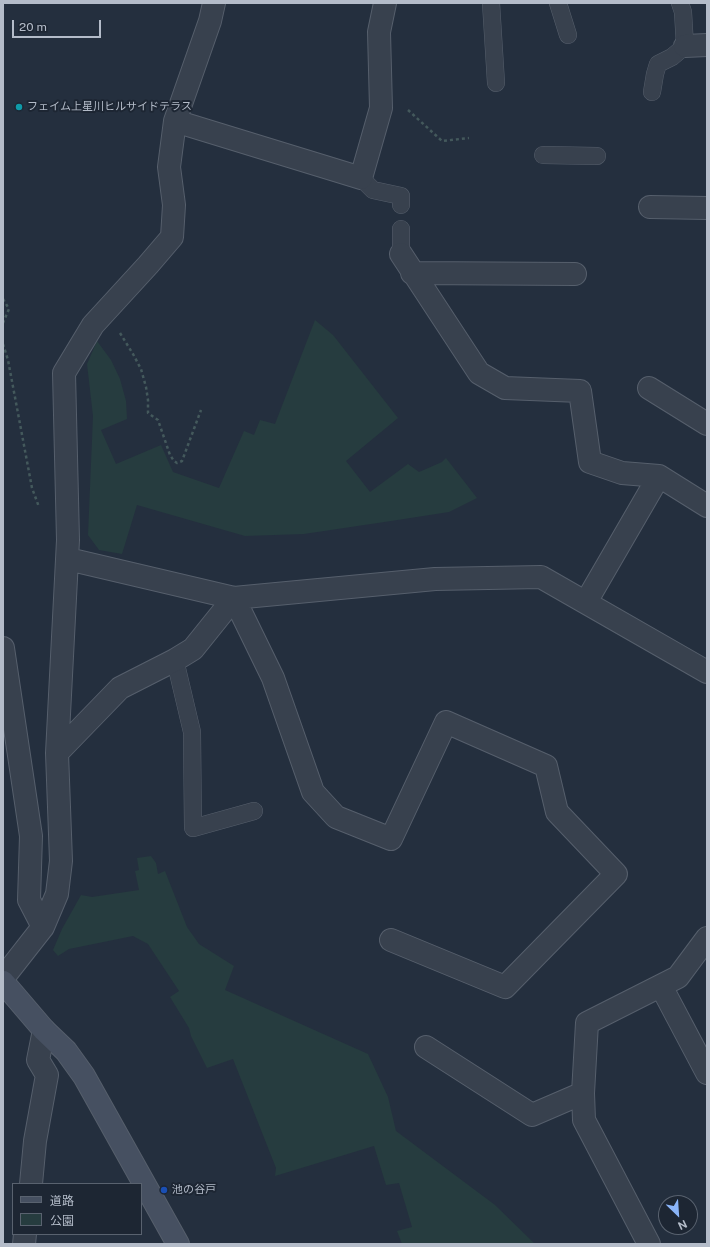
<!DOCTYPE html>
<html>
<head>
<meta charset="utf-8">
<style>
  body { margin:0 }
  #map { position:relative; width:710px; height:1247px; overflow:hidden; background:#242f3e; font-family:"Public Sans","Noto Sans JP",sans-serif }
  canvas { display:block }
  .frame { position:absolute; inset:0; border:4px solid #b4bcc9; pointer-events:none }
  .legend { position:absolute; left:12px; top:1183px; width:130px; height:52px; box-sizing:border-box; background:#1d2633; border:1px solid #59626f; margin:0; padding:5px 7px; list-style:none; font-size:12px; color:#b4bcc9 }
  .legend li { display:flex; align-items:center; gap:8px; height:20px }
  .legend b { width:20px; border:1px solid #59626f }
  .north { position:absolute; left:658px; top:1195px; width:40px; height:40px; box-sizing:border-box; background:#1d2633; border:1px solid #59626f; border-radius:50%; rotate:155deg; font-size:11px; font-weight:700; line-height:16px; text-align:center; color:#b4bcc9 }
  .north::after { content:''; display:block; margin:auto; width:14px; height:18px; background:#8ab4f8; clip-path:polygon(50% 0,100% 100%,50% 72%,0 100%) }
  .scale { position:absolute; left:12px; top:20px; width:89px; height:18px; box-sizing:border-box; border:2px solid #b4bcc9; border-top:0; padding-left:5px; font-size:12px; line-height:14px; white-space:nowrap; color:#b4bcc9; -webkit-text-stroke:3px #1d2633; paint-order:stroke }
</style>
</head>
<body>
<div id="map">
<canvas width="710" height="1247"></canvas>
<div class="frame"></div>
<ul class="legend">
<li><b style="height:5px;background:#465061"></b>道路</li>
<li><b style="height:11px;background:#263c3f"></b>公園</li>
</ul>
<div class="north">N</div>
<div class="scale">20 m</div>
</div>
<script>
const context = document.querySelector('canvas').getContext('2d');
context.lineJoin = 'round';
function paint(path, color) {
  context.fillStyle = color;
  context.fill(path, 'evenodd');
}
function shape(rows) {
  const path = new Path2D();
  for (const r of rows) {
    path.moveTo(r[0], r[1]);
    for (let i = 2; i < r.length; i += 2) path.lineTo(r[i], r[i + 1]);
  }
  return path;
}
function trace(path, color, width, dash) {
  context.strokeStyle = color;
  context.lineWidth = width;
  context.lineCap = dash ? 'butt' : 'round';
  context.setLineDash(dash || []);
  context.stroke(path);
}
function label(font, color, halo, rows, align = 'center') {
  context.font = font + ' "Public Sans","Noto Sans JP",sans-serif';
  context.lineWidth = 4;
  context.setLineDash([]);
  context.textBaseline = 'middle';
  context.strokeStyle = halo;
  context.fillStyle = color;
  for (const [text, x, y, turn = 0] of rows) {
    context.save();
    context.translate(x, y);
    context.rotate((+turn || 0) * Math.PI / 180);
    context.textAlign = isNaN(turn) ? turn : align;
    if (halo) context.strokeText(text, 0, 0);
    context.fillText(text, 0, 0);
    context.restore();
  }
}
const green = shape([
  [315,320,333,335,398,418,346,461,370,492,408,464,419,472,442,462,446,458,477,498,449,512,391,521,304,534,245,536,137,505,122,554,99,550,88,535,93,416,87,364,97,341,111,360,120,379,126,401,127,419,101,430,116,464,161,445,173,472,219,488,244,431,254,435,260,420,275,424],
  [151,856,156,863,158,874,165,871,187,927,199,944,234,966,225,990,368,1054,388,1097,396,1131,495,1205,535,1244,402,1244,397,1231,412,1227,399,1183,386,1185,374,1146,275,1176,276,1168,233,1059,207,1068,191,1036,189,1028,170,997,179,991,148,944,133,936,69,949,58,956,53,950,62,929,81,895,92,897,139,890,135,871,139,870,137,858]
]);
const path = shape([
  [408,110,442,141,469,138],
  [3,299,9,309,3,323],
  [120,333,133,354,141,369,146,387,148,400,148,413,158,420,170,455,174,461,177,463,182,461,201,410],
  [3,344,8,360,32,488,39,507]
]);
const lane = shape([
  [491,3,496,83],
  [558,3,568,35],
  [652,92,655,74,658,64,672,57,685,46,683,12,680,3],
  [543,155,597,156],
  [361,178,373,190,401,196,401,205],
  [401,254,401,229],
  [175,660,192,732,193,828,254,811]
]);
const street = shape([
  [685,46,707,45],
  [175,121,361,178,381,108,379,32,385,3],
  [650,207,707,208],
  [401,254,479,373,505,388,580,391,590,462,622,473,659,476,707,506],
  [412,273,575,274],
  [649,388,707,424],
  [68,559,234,598,273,678,313,792,336,817,391,839,446,722,546,766,557,812,616,874,505,987,391,940],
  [586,602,659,476],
  [3,648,31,836,29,900,43,927],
  [57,753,120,688,175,660,193,649,234,598,435,579,541,577,707,672],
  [3,978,43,927,57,894,61,861,57,753,68,540,64,373,93,325,148,265,172,237,174,205,169,167,175,121,210,21,214,3],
  [661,986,707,1073],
  [426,1047,532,1115,583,1093],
  [31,1184,35,1141,47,1075,38,1060,44,1030],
  [24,1244,25,1234],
  [649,1244,584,1120,583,1093,587,1023,678,977,707,938]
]);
const secondary = shape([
  [3,982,44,1030,66,1051,84,1076,178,1244]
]);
const markers = [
  [19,107,4,"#0f9aa8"],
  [164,1190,4,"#1a4fb4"]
];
const poiNames = [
  ["フェイム上星川ヒルサイドテラス",27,107],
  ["池の谷戸",172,1190]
];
paint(green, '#263c3f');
trace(lane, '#565f6c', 18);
trace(street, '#565f6c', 24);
trace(secondary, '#565f6c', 24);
trace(path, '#44595c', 2.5, [3, 3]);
trace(lane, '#38414e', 17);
trace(street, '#38414e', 22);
trace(secondary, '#465061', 22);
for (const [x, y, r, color] of markers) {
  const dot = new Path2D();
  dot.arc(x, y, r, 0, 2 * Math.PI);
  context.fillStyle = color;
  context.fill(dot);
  trace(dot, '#1d2633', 1.5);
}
label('11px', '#b4bcc9', '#1d2633', poiNames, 'left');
</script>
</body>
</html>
